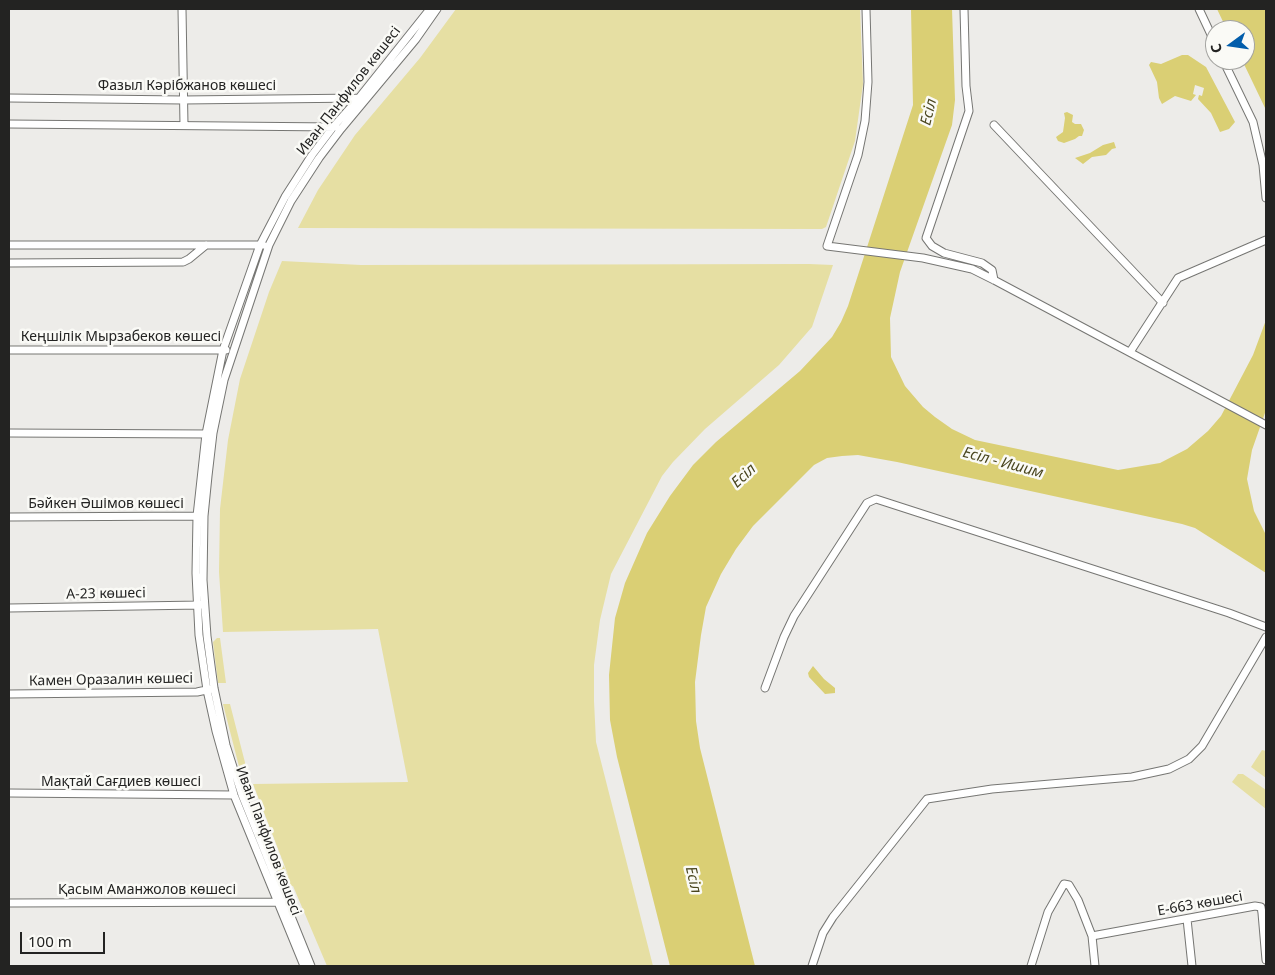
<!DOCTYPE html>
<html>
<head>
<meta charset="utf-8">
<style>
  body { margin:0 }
  #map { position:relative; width:1275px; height:975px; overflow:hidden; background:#edece9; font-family:"Noto Sans",sans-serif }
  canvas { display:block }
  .frame { position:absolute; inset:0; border:10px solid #232322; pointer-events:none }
  .north { position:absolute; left:1205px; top:20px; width:50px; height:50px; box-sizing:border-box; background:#fafaf6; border:1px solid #a4a4a1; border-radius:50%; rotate:256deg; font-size:14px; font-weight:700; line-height:20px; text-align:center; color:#232322 }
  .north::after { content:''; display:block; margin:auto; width:18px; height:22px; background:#025dab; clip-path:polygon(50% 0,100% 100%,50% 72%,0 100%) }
  .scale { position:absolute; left:20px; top:932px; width:85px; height:22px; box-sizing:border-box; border:2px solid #232322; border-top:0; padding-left:6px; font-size:15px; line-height:18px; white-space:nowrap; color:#232322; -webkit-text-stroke:4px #fafaf6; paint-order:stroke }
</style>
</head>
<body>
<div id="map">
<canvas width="1275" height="975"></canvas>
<div class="frame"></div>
<div class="north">С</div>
<div class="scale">100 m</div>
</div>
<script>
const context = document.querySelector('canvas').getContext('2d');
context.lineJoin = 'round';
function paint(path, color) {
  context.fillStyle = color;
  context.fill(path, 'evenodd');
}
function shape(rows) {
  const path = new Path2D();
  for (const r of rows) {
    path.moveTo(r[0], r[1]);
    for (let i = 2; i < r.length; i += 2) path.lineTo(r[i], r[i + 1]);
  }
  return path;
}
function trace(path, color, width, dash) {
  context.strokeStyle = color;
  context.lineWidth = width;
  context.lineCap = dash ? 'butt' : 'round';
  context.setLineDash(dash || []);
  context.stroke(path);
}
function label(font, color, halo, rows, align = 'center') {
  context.font = font + ' "Noto Sans",sans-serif';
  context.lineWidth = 5;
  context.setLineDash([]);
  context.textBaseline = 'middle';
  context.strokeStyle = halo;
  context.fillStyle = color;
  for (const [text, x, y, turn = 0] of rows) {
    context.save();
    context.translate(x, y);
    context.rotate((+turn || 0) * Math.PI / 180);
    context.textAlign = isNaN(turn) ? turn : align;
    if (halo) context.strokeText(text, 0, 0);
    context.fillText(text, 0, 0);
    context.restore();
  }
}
const green = shape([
  [456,9,860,9,863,84,855,141,826,227,822,229,298,228,318,190,355,135,420,58],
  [282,261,361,265,809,264,833,265,812,327,779,365,705,429,673,462,662,476,611,574,600,620,594,665,594,701,596,742,653,966,327,966,293,886,285,887,277,868,280,867,280,864,267,836,260,829,251,807,250,804,258,803,271,838,290,880,253,784,408,782,378,629,223,632,219,572,220,509,228,440,240,379,269,292],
  [217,638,220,638,226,683,218,683,213,642],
  [223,704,230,704,250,782,243,782],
  [1262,750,1266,751,1266,778,1251,767],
  [1238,774,1243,774,1266,790,1266,809,1232,782]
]);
const water = shape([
  [911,9,952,9,955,100,952,125,900,272,890,318,891,357,905,386,923,407,935,417,952,429,975,440,1118,470,1160,463,1187,449,1208,431,1221,416,1253,355,1266,320,1266,410,1252,450,1247,479,1254,511,1266,535,1266,573,1195,528,1182,524,897,462,858,455,842,456,827,458,814,465,753,526,736,549,721,574,706,607,701,635,695,682,696,721,700,748,755,966,670,966,617,757,610,720,609,675,615,618,625,583,647,533,670,496,693,465,716,442,800,371,832,337,841,322,848,306,913,105],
  [1217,9,1266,9,1266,110,1242,60,1245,60,1245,30,1227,30],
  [1182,55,1188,55,1206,67,1235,122,1229,129,1220,132,1211,113,1198,99,1199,95,1202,96,1204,88,1195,85,1193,94,1196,95,1191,101,1175,96,1162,104,1159,98,1157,82,1149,65,1151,62,1161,64],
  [1067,112,1073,115,1072,122,1075,124,1081,124,1084,130,1082,136,1079,136,1075,139,1064,143,1058,141,1056,137,1063,132,1065,118,1064,113],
  [1114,142,1116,148,1112,149,1106,155,1092,157,1083,164,1075,158,1090,153,1103,145],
  [813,666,824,679,835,688,835,693,825,694,809,677,808,673]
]);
const minor = shape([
  [182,9,184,125],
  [866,9,868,82,865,121,858,155,827,246,923,258,972,269,994,280,1266,425],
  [964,9,966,86,969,111,926,238,932,246,944,253,982,263,992,270,994,280],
  [1199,9,1215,43],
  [1223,60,1253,122,1263,165,1266,198],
  [9,98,183,100,361,98],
  [9,124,336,127],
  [994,125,1163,303],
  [9,245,263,245],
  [9,263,183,262,189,259,206,245],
  [9,350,226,350],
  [1130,352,1178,278,1266,240],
  [9,433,210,434],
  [9,517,201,516],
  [9,608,201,605],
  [765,688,784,637,794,616,867,503,876,499,1229,613,1266,627],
  [9,694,197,692,211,689],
  [9,793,234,795],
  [9,903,281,902],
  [1187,919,1192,966],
  [1092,936,1255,906,1261,907,1262,913,1266,960],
  [304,966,234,795,216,731,207,690,199,635,196,573,197,516,206,434,223,350,260,245,285,197,312,155,334,126,359,98,430,9],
  [311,966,242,795,226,745,214,688,207,636,203,580,204,516,208,476,213,433,224,380,269,245,291,201,319,158,341,129,416,39,437,9],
  [812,966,823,933,833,917,927,799,992,789,1132,777,1169,769,1189,759,1202,746,1266,637],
  [1031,966,1048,912,1064,884,1069,885,1078,900,1092,936,1095,966]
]);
const streetNames = [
  ["Фазыл Кәрібжанов көшесі",187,86],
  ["Иван Панфилов көшесі",349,91,-52],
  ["Кеңшілік Мырзабеков көшесі",121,337],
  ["Бәйкен Әшімов көшесі",106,504],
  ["А-23 көшесі",106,594,-1],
  ["Камен Оразалин көшесі",111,680,-1],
  ["Мақтай Сағдиев көшесі",121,782],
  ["Иван Панфилов көшесі",268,841,69],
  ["Қасым Аманжолов көшесі",147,890],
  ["Е-663 көшесі",1200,904,-10]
];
const waterNames = [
  ["Есіл",929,112,-76],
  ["Есіл - Ишим",1003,463,15],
  ["Есіл",744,476,-43],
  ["Есіл",693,880,77]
];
paint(green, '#e6dfa3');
paint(water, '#dacf74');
trace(minor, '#767673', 9);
trace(minor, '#fff', 7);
label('14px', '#232322', '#fafaf6', streetNames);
label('italic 15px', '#4a461f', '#fafaf6', waterNames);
</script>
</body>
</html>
